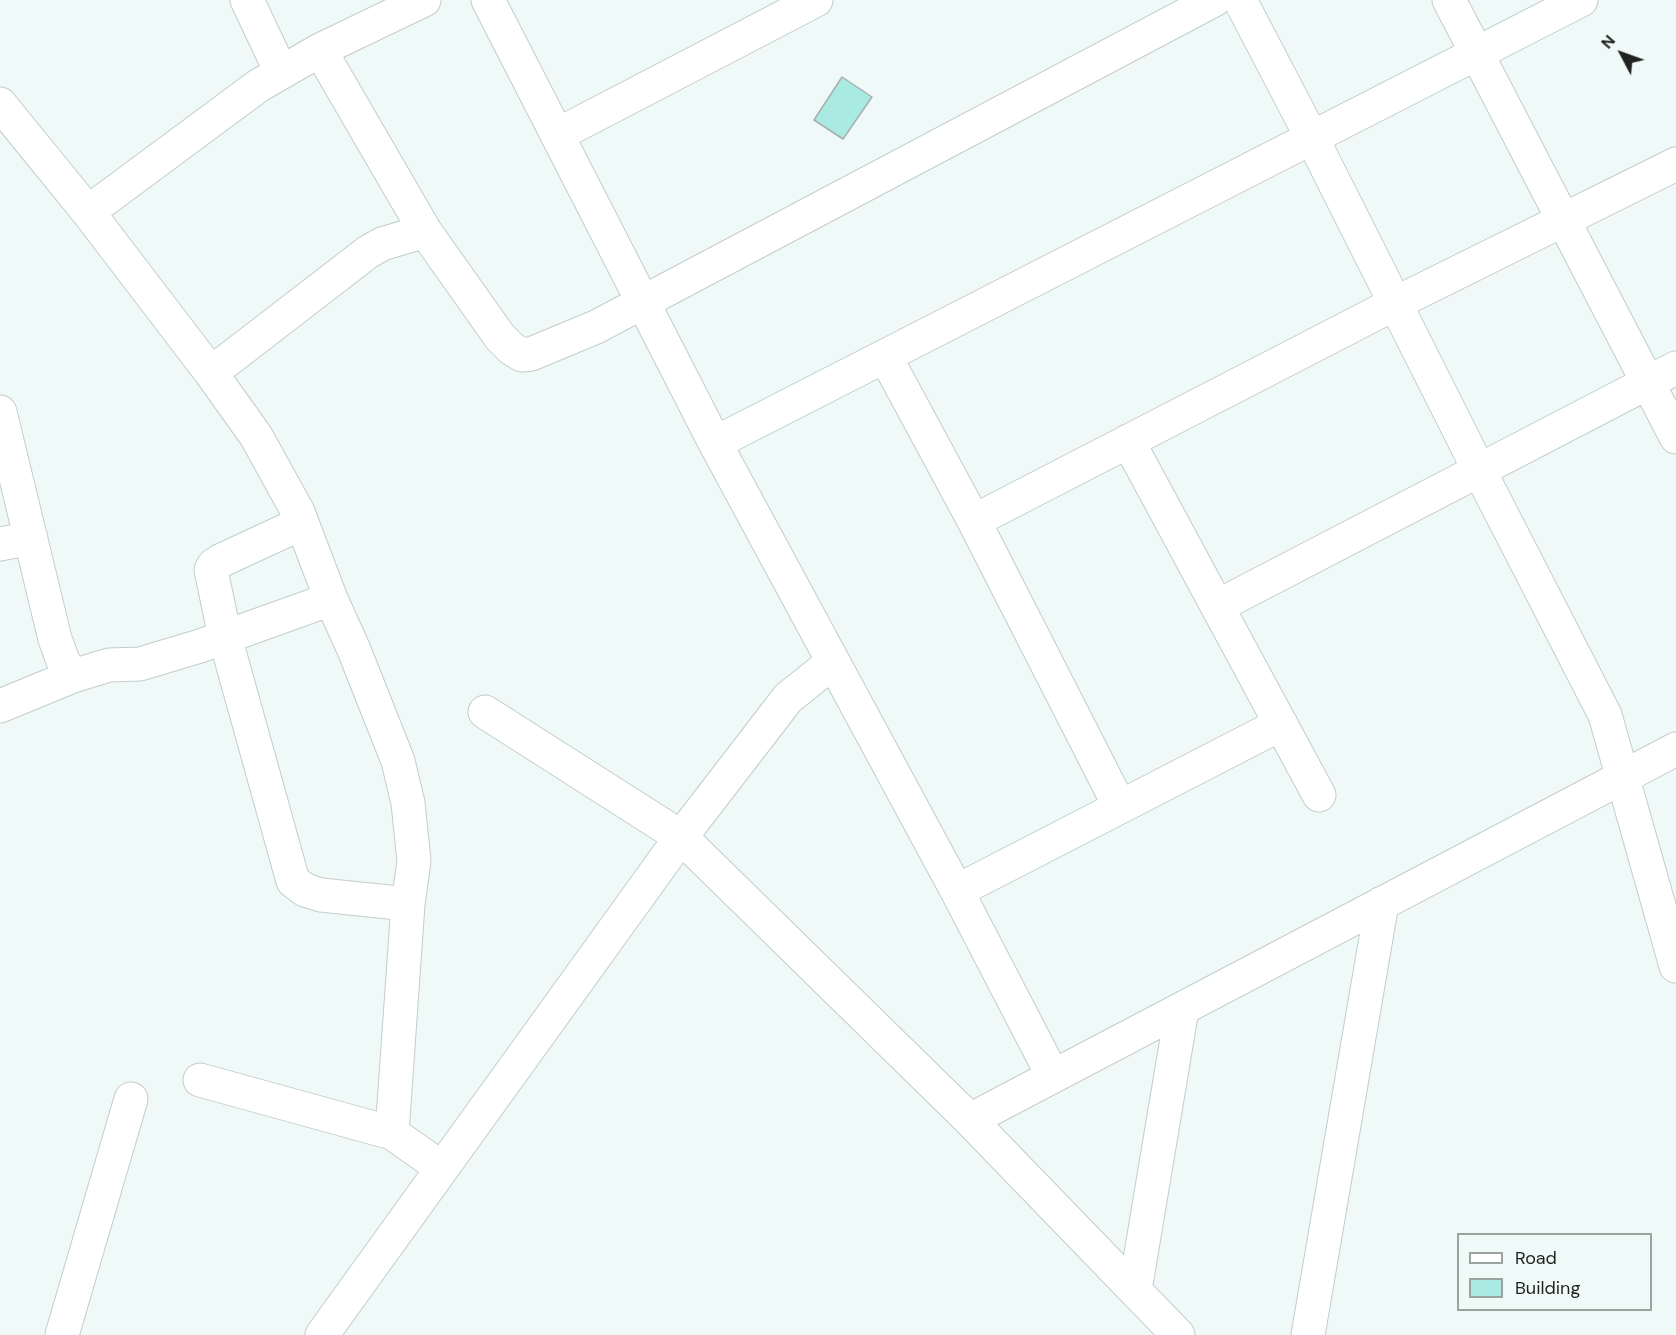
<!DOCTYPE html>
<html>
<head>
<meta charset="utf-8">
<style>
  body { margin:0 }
  #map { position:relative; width:1676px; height:1335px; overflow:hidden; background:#eff9f7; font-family:"DM Sans",sans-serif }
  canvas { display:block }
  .legend { position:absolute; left:1457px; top:1233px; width:195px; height:78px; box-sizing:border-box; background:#eff9f7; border:2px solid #9ba3a1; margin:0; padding:8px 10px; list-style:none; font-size:18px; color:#1e2221 }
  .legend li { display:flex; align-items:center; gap:12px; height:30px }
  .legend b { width:30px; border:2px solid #9ba3a1 }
  .north { position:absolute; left:1592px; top:24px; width:60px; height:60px; -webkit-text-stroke:4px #eff9f7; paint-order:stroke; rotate:311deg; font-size:16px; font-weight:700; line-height:24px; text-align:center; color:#1e2221 }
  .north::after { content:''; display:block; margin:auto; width:21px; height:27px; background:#1e2221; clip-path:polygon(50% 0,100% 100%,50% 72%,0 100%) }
</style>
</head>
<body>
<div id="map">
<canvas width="1676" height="1335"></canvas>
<ul class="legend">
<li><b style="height:8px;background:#fff"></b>Road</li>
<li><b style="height:16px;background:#a9eae2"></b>Building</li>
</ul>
<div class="north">N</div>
</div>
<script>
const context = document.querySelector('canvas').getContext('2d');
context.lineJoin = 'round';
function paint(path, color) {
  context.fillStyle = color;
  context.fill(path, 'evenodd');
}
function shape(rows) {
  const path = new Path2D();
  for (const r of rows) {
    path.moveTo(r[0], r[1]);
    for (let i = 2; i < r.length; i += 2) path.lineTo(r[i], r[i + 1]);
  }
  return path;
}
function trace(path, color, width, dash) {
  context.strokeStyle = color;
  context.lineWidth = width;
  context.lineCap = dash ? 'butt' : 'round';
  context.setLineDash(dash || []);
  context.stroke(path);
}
const building = shape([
  [842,77,872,97,843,139,814,120,842,77]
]);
const street = shape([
  [247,0,281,72],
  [488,0,715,443,957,891,1053,1076],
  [1240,0,1312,138,1479,470,1605,715,1676,966],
  [1449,0,1676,437],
  [320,50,425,231,500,337,512,349,522,355,531,354,596,327,1214,0],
  [0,104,88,212,211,373,256,436,298,512,331,599,354,650,398,761,408,803,414,861,408,904,392,1133],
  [557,135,816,0],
  [88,212,258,86,320,50,424,0],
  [885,356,974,521,1120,807],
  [211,373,368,252,382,244,425,231],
  [0,412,55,639,63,661,73,676],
  [1128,441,1319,795],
  [715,443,1581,0],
  [974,521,1396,303,1676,164],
  [302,523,220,561,214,565,211,570,225,637,293,881,305,890,321,895,408,904],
  [0,544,31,538],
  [1218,606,1676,368],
  [0,706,73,676,109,665,140,664,200,646,331,599],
  [485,712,681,837,970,1120,1178,1335],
  [957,891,1281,724],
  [200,1080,392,1133,442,1168],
  [970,1120,1676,749],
  [1135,1290,1182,1009],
  [62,1335,131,1099],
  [322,1335,681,837,788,698,833,662],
  [1308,1335,1382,903]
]);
paint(building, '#a9eae2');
trace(building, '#a7b0af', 1.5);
trace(street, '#c3cdcb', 35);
trace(street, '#fff', 33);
</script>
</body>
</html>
